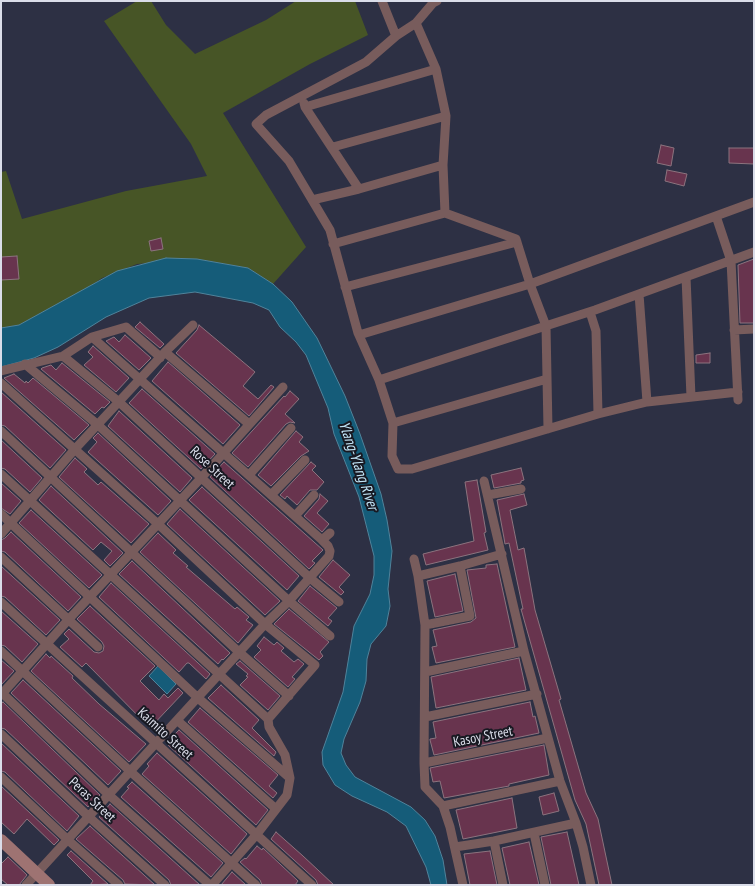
<!DOCTYPE html>
<html>
<head>
<meta charset="utf-8">
<style>
  body { margin:0 }
  #map { position:relative; width:755px; height:886px; overflow:hidden; background:#2d3044; font-family:"PT Sans Narrow",sans-serif }
  canvas { display:block }
  .frame { position:absolute; inset:0; border:2px solid #dadde9; pointer-events:none }
</style>
</head>
<body>
<div id="map">
<canvas width="755" height="886"></canvas>
<div class="frame"></div>
</div>
<script>
const context = document.querySelector('canvas').getContext('2d');
context.lineJoin = 'round';
function paint(path, color) {
  context.fillStyle = color;
  context.fill(path, 'evenodd');
}
function shape(rows) {
  const path = new Path2D();
  for (const r of rows) {
    path.moveTo(r[0], r[1]);
    for (let i = 2; i < r.length; i += 2) path.lineTo(r[i], r[i + 1]);
  }
  return path;
}
function trace(path, color, width, dash) {
  context.strokeStyle = color;
  context.lineWidth = width;
  context.lineCap = dash ? 'butt' : 'round';
  context.setLineDash(dash || []);
  context.stroke(path);
}
function label(font, color, halo, rows, align = 'center') {
  context.font = font + ' "PT Sans Narrow",sans-serif';
  context.lineWidth = 4;
  context.setLineDash([]);
  context.textBaseline = 'middle';
  context.strokeStyle = halo;
  context.fillStyle = color;
  for (const [text, x, y, turn = 0] of rows) {
    context.save();
    context.translate(x, y);
    context.rotate((+turn || 0) * Math.PI / 180);
    context.textAlign = isNaN(turn) ? turn : align;
    if (halo) context.strokeText(text, 0, 0);
    context.fillText(text, 0, 0);
    context.restore();
  }
}
const green = shape([
  [137,1,151,1,166,25,195,54,266,20,296,1,355,1,368,35,310,64,223,113,306,247,273,284,248,268,197,259,137,264,102,278,86,289,19,325,1,328,1,172,6,171,22,219,126,191,207,176,191,144,104,21]
]);
const water = shape([
  [166,258,197,259,248,268,273,284,292,302,317,338,345,396,360,434,381,494,387,520,392,551,388,589,390,606,386,626,371,644,367,659,366,681,360,702,344,739,341,753,346,765,355,777,411,807,425,820,435,836,443,860,447,885,431,885,426,867,406,826,387,812,352,796,335,785,323,765,322,752,343,692,354,626,370,594,374,575,374,556,359,497,334,434,328,408,306,355,296,342,280,327,269,310,253,303,195,292,149,298,106,317,58,347,34,358,1,367,1,328,19,325,117,271,166,258],
  [158,666,176,684,167,694,149,676,158,666]
]);
const building = shape([
  [661,145,674,148,671,166,657,163,661,145],
  [729,148,754,148,754,164,729,163,729,148],
  [667,170,687,174,684,186,665,181,667,170],
  [161,238,163,249,151,251,149,241,161,238],
  [17,256,19,279,1,280,1,257,17,256],
  [754,259,754,323,740,323,738,265,754,259],
  [140,322,164,344,160,348,135,327,140,322],
  [199,325,255,372,243,386,258,399,271,385,274,387,249,416,176,353,197,330,199,325],
  [125,335,151,358,139,370,106,341,114,337,119,342,125,335],
  [93,346,129,378,116,392,84,365,93,357,88,352,93,346],
  [710,353,710,363,696,363,696,355,710,353],
  [168,362,240,425,223,444,152,381,168,362],
  [62,363,110,402,104,408,102,407,95,414,41,369,42,368,51,365,56,370,62,363],
  [14,374,25,383,26,381,28,383,33,378,89,425,74,440,4,378,14,374],
  [142,389,215,454,201,469,129,403,142,389],
  [290,391,299,399,285,414,295,423,290,422,286,424,248,467,232,453,284,396,285,397,290,391],
  [1,392,66,450,50,468,5,426,1,425,1,392],
  [119,411,192,478,180,492,108,426,119,411],
  [296,431,303,437,299,442,309,451,301,456,271,486,258,475,296,431],
  [98,433,171,501,158,515,88,452,97,442,93,438,98,433],
  [1,440,42,478,30,492,5,469,1,468,1,440],
  [75,458,87,469,84,472,98,485,101,482,149,524,131,543,59,477,75,458],
  [224,462,323,550,312,561,315,563,309,569,210,477,224,462],
  [311,462,316,466,312,470,324,482,317,490,310,490,297,505,287,496,285,499,280,495,311,462],
  [521,468,524,480,521,481,521,483,494,488,491,475,521,468],
  [477,480,486,532,484,533,488,550,426,565,423,554,474,541,465,482,477,480],
  [1,483,21,501,10,514,1,508,1,483],
  [51,486,123,553,110,566,104,560,112,551,101,542,93,550,39,500,51,486],
  [202,487,299,576,287,590,189,500,202,487],
  [320,494,328,501,317,513,329,524,322,532,304,516,319,499,320,494],
  [524,494,527,505,510,510,518,550,524,548,535,610,561,699,559,700,586,793,598,819,612,885,599,885,586,824,575,800,521,609,523,609,509,543,505,544,504,538,497,500,524,494],
  [180,509,280,601,265,615,167,524,180,509],
  [31,510,102,575,89,588,19,523,31,510],
  [11,532,81,597,68,611,5,552,1,551,1,540,5,538,11,532],
  [158,533,176,550,173,553,188,566,186,567,235,609,237,607,249,617,246,620,253,625,238,643,140,552,158,533],
  [333,560,350,575,339,587,344,592,341,595,319,577,333,560],
  [132,561,230,653,223,660,222,659,218,664,119,574,132,561],
  [497,564,515,647,436,663,432,647,437,646,433,630,471,622,476,618,467,570,486,568,486,565,497,564],
  [1,566,60,620,46,635,5,597,1,596,1,566],
  [455,574,463,611,435,617,427,581,455,574],
  [111,583,210,674,206,679,189,663,187,663,179,672,99,597,111,583],
  [310,586,337,608,328,618,332,621,328,626,298,601,310,586],
  [90,606,155,666,140,681,159,700,164,694,168,698,178,688,183,693,150,728,86,663,82,667,60,647,69,639,64,634,69,629,94,652,99,653,103,651,104,646,102,642,77,619,90,606],
  [289,609,329,642,320,652,323,656,319,660,274,624,289,609],
  [1,611,38,644,22,662,5,646,1,645,1,611],
  [264,637,274,645,277,642,284,648,281,651,294,662,298,659,304,664,292,677,295,679,288,687,254,657,261,650,257,646,264,637],
  [46,654,50,658,51,656,73,676,72,678,99,704,146,744,129,762,31,671,46,654],
  [519,658,526,690,436,708,431,677,519,658],
  [1,660,14,671,1,685,1,660],
  [240,661,280,696,268,710,240,685,248,677,246,676,248,674,236,664,240,661],
  [23,680,121,771,108,785,11,693,23,680],
  [221,685,259,720,252,728,276,752,274,756,208,698,221,685],
  [3,702,100,795,88,807,5,729,1,728,1,704,3,702],
  [530,702,533,717,535,716,539,733,434,755,430,740,430,739,436,738,433,722,530,702],
  [200,708,278,775,269,786,277,793,273,798,188,722,200,708],
  [179,730,268,810,256,825,168,745,176,737,174,735,179,730],
  [1,743,79,816,67,831,5,772,1,771,1,743],
  [544,745,549,775,509,784,509,786,444,798,440,781,433,782,430,768,544,745],
  [157,753,247,834,231,854,142,774,149,766,147,764,157,753],
  [132,782,223,863,211,877,121,797,129,788,127,787,132,782],
  [1,786,59,840,54,845,27,819,14,834,1,822,1,786],
  [554,793,559,811,543,815,539,797,554,793],
  [512,798,517,828,463,839,456,810,512,798],
  [110,804,200,885,171,885,169,880,99,817,110,804],
  [90,826,155,885,125,884,123,880,76,839,90,826],
  [276,832,303,856,334,885,318,885,316,880,271,839,276,832],
  [567,832,579,885,551,885,541,837,567,832],
  [529,842,539,885,510,885,502,848,529,842],
  [257,846,262,850,263,848,298,881,295,885,262,885,260,880,240,862,245,858,246,859,257,846],
  [71,851,108,884,90,885,93,881,67,855,71,851],
  [490,851,497,885,470,885,464,854,490,851],
  [8,857,27,875,19,885,8,885,1,879,1,864,8,857],
  [232,872,246,885,221,885,232,872]
]);
const street = shape([
  [382,1,396,36],
  [437,1,433,3,416,23,436,69,446,116,443,165,445,213,516,239,530,284,754,202],
  [416,23,396,36,366,62,266,115,256,124,289,161,330,230,358,333,379,380,393,423,392,456,398,469,412,469,598,414,647,402],
  [304,103,305,107,359,189],
  [305,107,436,69],
  [333,147,446,116],
  [312,200,359,189,443,165],
  [716,216,731,261,738,400],
  [333,244,445,213],
  [686,277,691,397],
  [345,287,517,242],
  [639,294,647,402,738,392],
  [590,312,596,331,598,414],
  [734,330,754,329],
  [359,335,530,284,546,326,548,429],
  [165,352,249,424],
  [63,356,119,402,310,578,339,602],
  [25,364,98,425,289,601,330,636],
  [1,371,63,356,92,337,126,327,158,355,160,358],
  [379,380,595,310,754,252],
  [1,383,158,524,265,624,315,665,268,719,269,727,285,755,290,778,287,795,257,834,212,885],
  [393,423,547,379],
  [1,431,240,653,289,696],
  [1,474,268,719],
  [249,475,291,428],
  [484,481,524,651,560,781,576,823,583,847,591,885],
  [271,495,305,460],
  [488,495,521,489],
  [1,514,198,698,290,778],
  [295,516,314,495],
  [1,534,75,449,165,352,193,325],
  [322,540,330,533],
  [1,557,98,647],
  [414,559,418,576,425,625,424,763,425,787,443,806,450,827,463,885],
  [418,576,460,566,502,554],
  [1,602,312,885],
  [425,625,470,616,460,566],
  [1,651,131,772,256,885],
  [425,672,524,651],
  [1,692,109,795,210,885],
  [1,695,69,619,202,477,283,387],
  [425,717,537,694],
  [178,721,276,809],
  [1,734,89,817,165,885],
  [424,763,548,738],
  [1,777,68,840,119,885],
  [443,806,560,781],
  [534,833,545,885],
  [494,841,503,885],
  [455,847,494,841,576,823],
  [26,885,265,624,289,601,329,556,330,551,328,546,322,540,92,337]
]);
const secondary = shape([
  [1,840,49,885]
]);
const streetNames = [
  ["Rose Street",212,468,43],
  ["Kaimito Street",165,734,42],
  ["Kasoy Street",483,737,-11],
  ["Peras Street",92,800,43]
];
const waterNames = [
  ["Ylang-Ylang River",358,466,71]
];
paint(green, '#475526');
paint(water, '#155c79');
trace(water, '#50839b', 1);
paint(building, '#68344e');
trace(building, '#8c737e', 1);
trace(street, '#785c5c', 9);
trace(secondary, '#9e7372', 12);
label('14px', '#dadde9', '#181922', streetNames);
label('italic 15px', '#c1e4f6', '#181922', waterNames);
</script>
</body>
</html>
